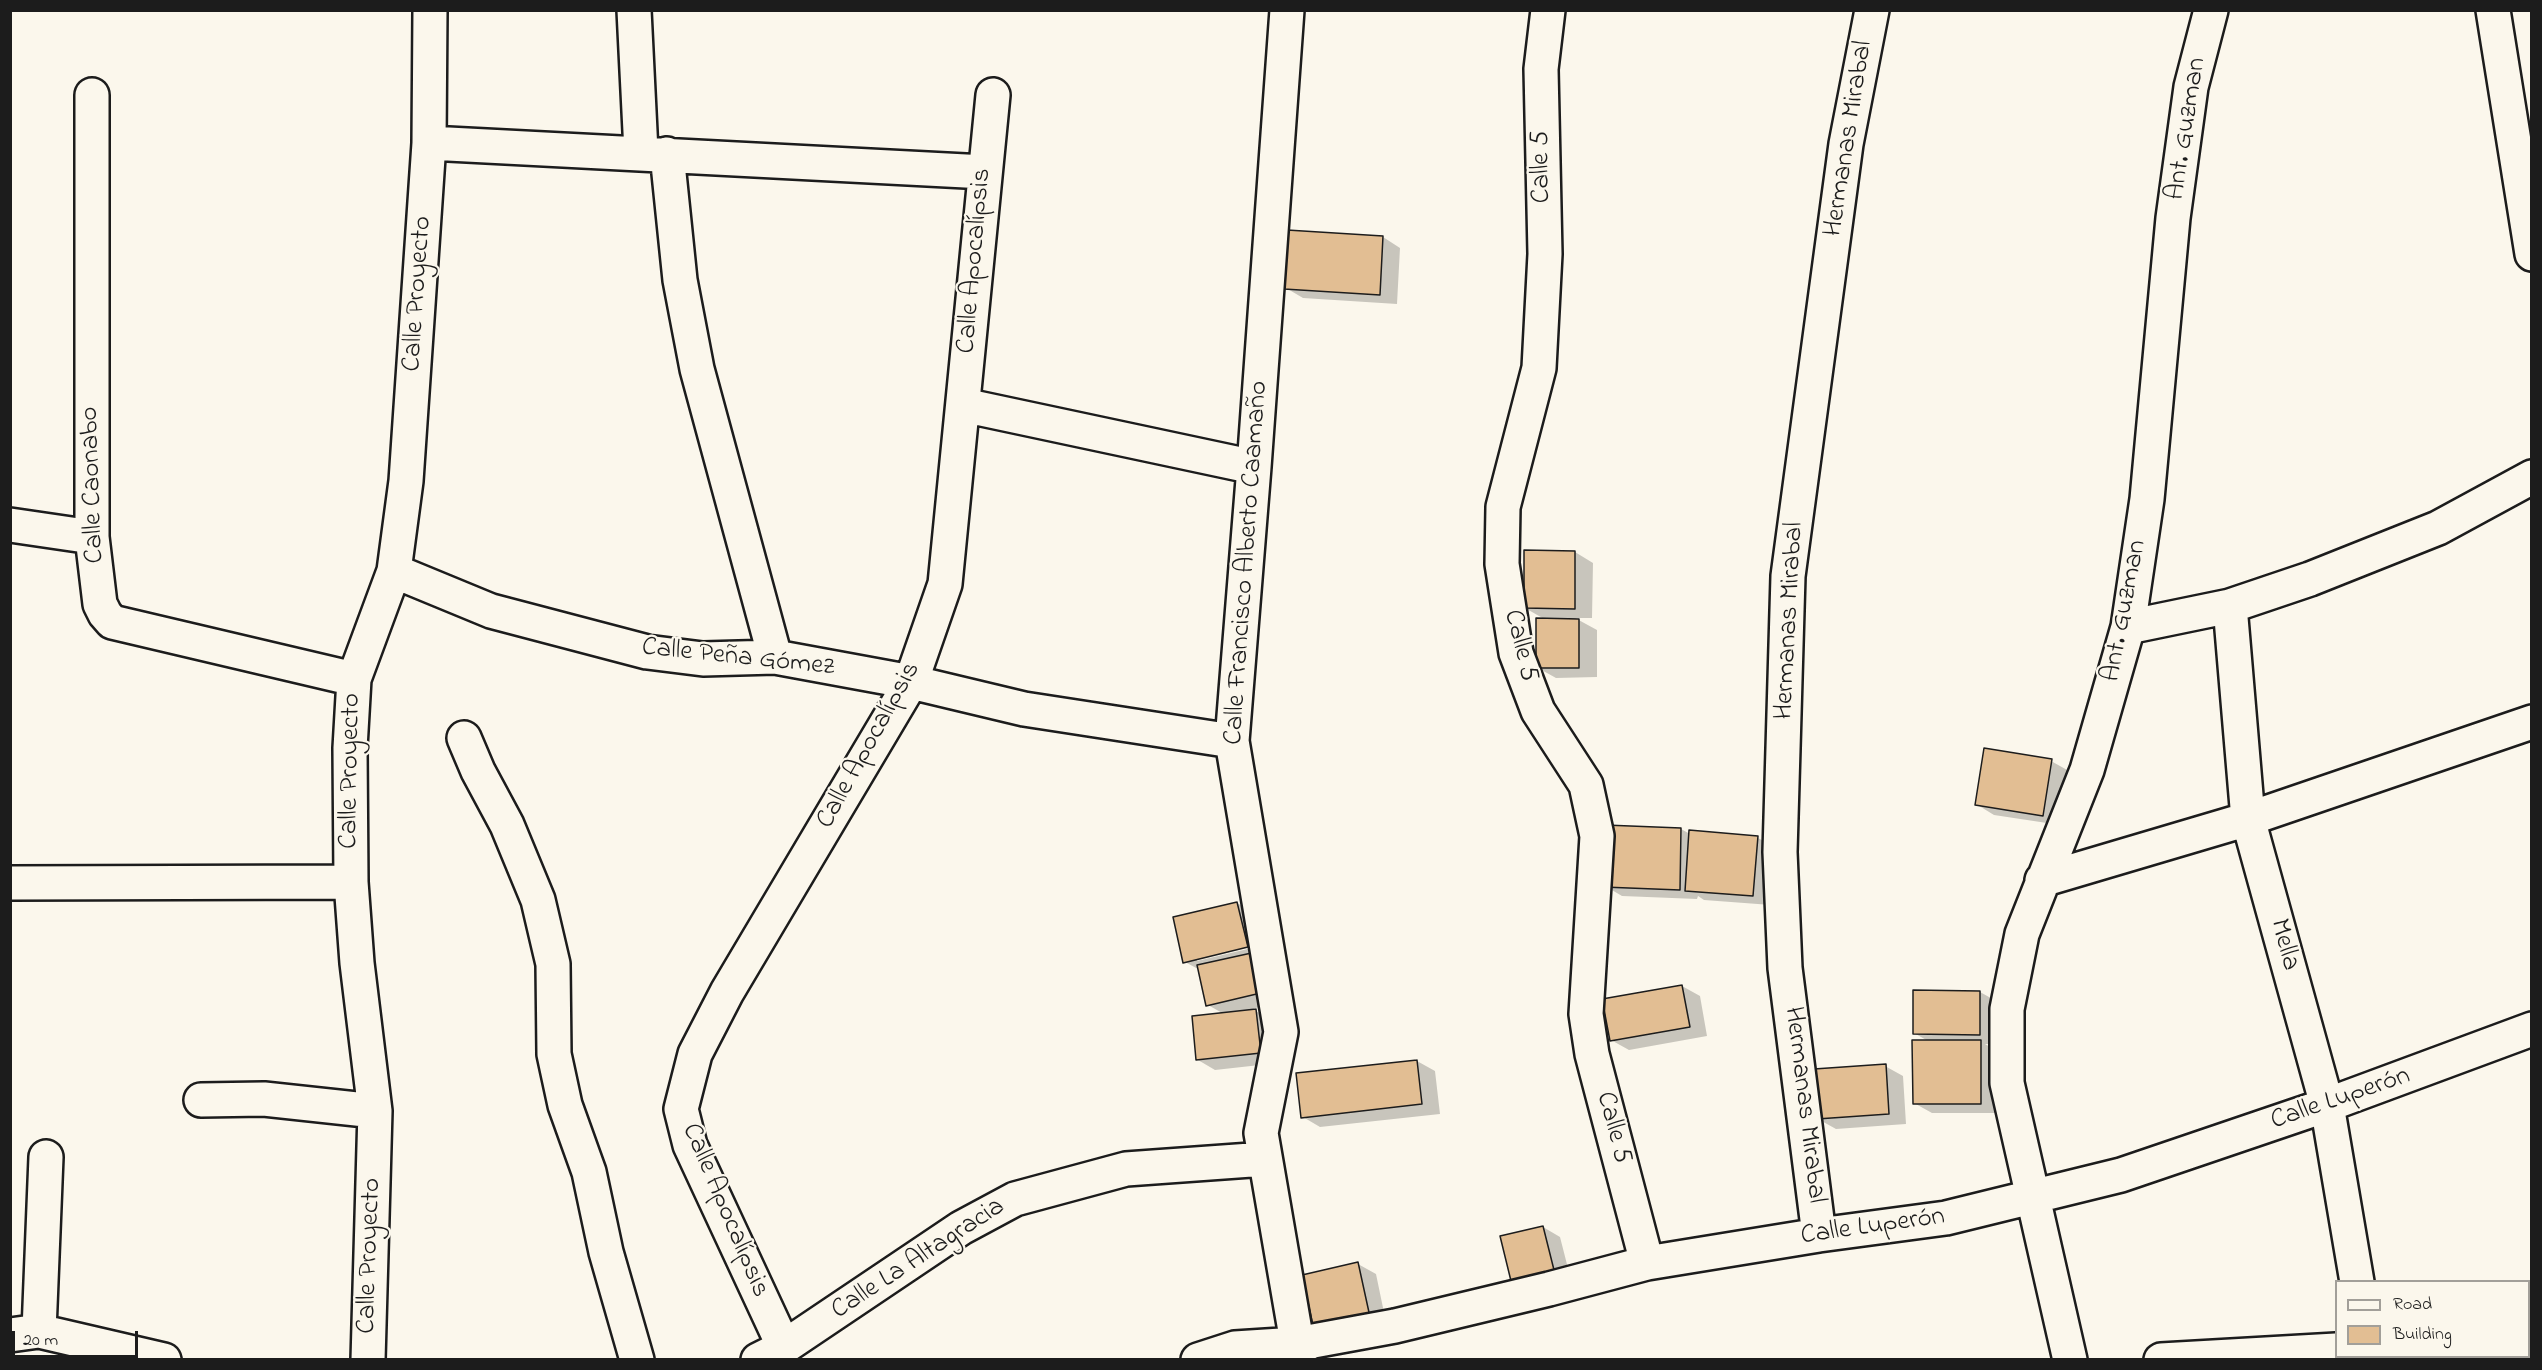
<!DOCTYPE html>
<html>
<head>
<meta charset="utf-8">
<style>
  body { margin:0 }
  #map { position:relative; width:2542px; height:1370px; overflow:hidden; background:#fbf7ec; font-family:"Indie Flower",sans-serif }
  canvas { display:block }
  .frame { position:absolute; inset:0; border:12px solid #1c1c1c; pointer-events:none }
  .legend { position:absolute; left:2335px; top:1280px; width:195px; height:78px; box-sizing:border-box; background:#fbf7ec; border:2px solid #a29f99; margin:0; padding:8px 10px; list-style:none; font-size:18px; color:#1c1c1c }
  .legend li { display:flex; align-items:center; gap:12px; height:30px }
  .legend b { width:30px; border:2px solid #a29f99 }
  .scale { position:absolute; left:12px; top:1331px; width:126px; height:27px; box-sizing:border-box; border:3px solid #1c1c1c; border-top:0; padding-left:8px; font-size:18px; line-height:21px; white-space:nowrap; color:#1c1c1c; -webkit-text-stroke:4px #fbf7ec; paint-order:stroke }
</style>
</head>
<body>
<div id="map">
<canvas width="2542" height="1370"></canvas>
<div class="frame"></div>
<ul class="legend">
<li><b style="height:8px;background:#fbf7ec"></b>Road</li>
<li><b style="height:16px;background:#e2be93"></b>Building</li>
</ul>
<div class="scale">20 m</div>
</div>
<script>
const context = document.querySelector('canvas').getContext('2d');
context.lineJoin = 'round';
function paint(path, color) {
  context.fillStyle = color;
  context.fill(path, 'evenodd');
}
function shape(rows) {
  const path = new Path2D();
  for (const r of rows) {
    path.moveTo(r[0], r[1]);
    for (let i = 2; i < r.length; i += 2) path.lineTo(r[i], r[i + 1]);
  }
  return path;
}
function trace(path, color, width, dash) {
  context.strokeStyle = color;
  context.lineWidth = width;
  context.lineCap = dash ? 'butt' : 'round';
  context.setLineDash(dash || []);
  context.stroke(path);
}
function label(font, color, halo, rows, align = 'center') {
  context.font = font + ' "Indie Flower",sans-serif';
  context.lineWidth = 4.5;
  context.setLineDash([]);
  context.textBaseline = 'middle';
  context.strokeStyle = halo;
  context.fillStyle = color;
  for (const [text, x, y, turn = 0] of rows) {
    context.save();
    context.translate(x, y);
    context.rotate((+turn || 0) * Math.PI / 180);
    context.textAlign = isNaN(turn) ? turn : align;
    if (halo) context.strokeText(text, 0, 0);
    context.fillText(text, 0, 0);
    context.restore();
  }
}
const shadow = shape([
  [1383,237,1400,248,1397,304,1303,298,1286,288],
  [1526,551,1575,552,1593,563,1592,618,1575,618,1597,630,1597,677,1556,678,1538,668,1546,620,1525,608],
  [2051,761,2069,771,2060,825,1994,815,1976,804],
  [1681,829,1690,834,1690,832,1758,838,1776,848,1771,905,1704,900,1698,896,1697,899,1622,896,1605,886],
  [1237,903,1255,914,1282,1001,1252,1009,1274,1021,1278,1063,1215,1070,1198,1060,1224,1014,1208,1005,1200,970,1185,962],
  [1255,944,1256,947,1197,961,1197,958],
  [1682,986,1700,996,1707,1036,1629,1050,1611,1040],
  [1914,992,1980,992,1998,1002,1997,1044,1985,1044,1999,1052,1999,1113,1932,1113,1914,1103,1928,1041,1914,1033],
  [1417,1061,1435,1071,1440,1114,1320,1127,1303,1117],
  [1885,1066,1903,1076,1906,1124,1836,1129,1818,1119],
  [1543,1227,1560,1237,1571,1280,1530,1290,1512,1280],
  [1358,1264,1376,1274,1387,1327,1334,1339]
]);
const building = shape([
  [1287,230,1383,236,1380,295,1284,289,1287,230],
  [1524,550,1575,551,1575,609,1524,608,1524,550],
  [1536,618,1579,619,1579,668,1536,668,1536,618],
  [1984,748,2052,759,2043,816,1975,805,1984,748],
  [1605,825,1681,828,1680,890,1603,887,1605,825],
  [1689,830,1758,836,1753,896,1685,891,1689,830],
  [1237,902,1248,947,1183,963,1173,917,1237,902],
  [1256,952,1265,992,1206,1006,1197,965,1256,952],
  [1682,985,1690,1027,1610,1041,1602,999,1682,985],
  [1913,990,1980,991,1980,1035,1913,1034,1913,990],
  [1256,1009,1261,1053,1196,1060,1192,1016,1256,1009],
  [1912,1040,1981,1040,1981,1104,1913,1104,1912,1040],
  [1417,1060,1422,1104,1301,1118,1296,1073,1417,1060],
  [1886,1064,1889,1114,1817,1119,1814,1069,1886,1064],
  [1543,1226,1554,1270,1511,1281,1500,1236,1543,1226],
  [1358,1262,1370,1317,1314,1330,1302,1275,1358,1262]
]);
const street = shape([
  [634,10,641,152],
  [1287,10,1254,467,1232,741,1281,1032,1261,1133,1300,1360],
  [1548,10,1541,69,1545,254,1539,368,1503,507,1502,564,1516,653,1538,711,1586,785,1597,836,1586,1014,1592,1054,1647,1263],
  [2493,10,2532,254],
  [92,95,92,537,100,604,105,614,112,622,354,679],
  [429,143,985,172],
  [667,154,680,280,697,369,775,657],
  [963,405,1254,467],
  [10,525,92,537],
  [394,571,491,611,647,652,703,659,775,657,911,682,1024,709,1232,741],
  [2230,606,2248,819,2327,1105,2357,1282],
  [2128,627,2230,606,2310,579,2438,528,2532,477],
  [464,738,478,771,507,825,538,900,553,964,554,1054,565,1105,589,1172,606,1252,637,1360],
  [2042,880,2248,819,2532,722],
  [10,883,351,882],
  [201,1100,264,1099,375,1111],
  [1819,1235,1785,968,1780,852,1788,576,1846,144,1872,10],
  [39,1331,46,1157],
  [10,1335,39,1331,164,1360],
  [2528,1345,2532,1345],
  [784,1347,690,1145,681,1109,695,1054,727,992,911,682,945,584,993,95],
  [2477,1356,2477,1360],
  [368,1360,375,1111,357,963,351,882,350,748,354,679,394,571,406,481,429,143,430,10],
  [758,1360,784,1347,961,1228,1015,1199,1126,1169,1265,1159],
  [1198,1360,1235,1348,1297,1344,1395,1326,1549,1289,1647,1263,1819,1235,1946,1218,2121,1175,2327,1105,2532,1029],
  [2070,1360,2007,1083,2007,1009,2022,934,2087,770,2128,627,2147,499,2173,218,2191,87,2211,10],
  [2161,1360,2336,1350]
]);
const streetNames = [
  ["Ant. Guzman",2188,129,-81],
  ["Hermanas Mirabal",1850,139,-81],
  ["Calle 5",1543,167,-91],
  ["Calle Apocalípsis",976,261,-85],
  ["Calle Proyecto",419,294,-86],
  ["Calle Caonabo",94,485,-92],
  ["Calle Francisco Alberto Caamaño",1248,563,-86],
  ["Ant. Guzman",2126,611,-79],
  ["Hermanas Mirabal",1791,621,-87],
  ["Calle 5",1519,646,76],
  ["Calle Peña Gómez",738,659,6],
  ["Calle Apocalípsis",870,746,-61],
  ["Calle Proyecto",352,771,-89],
  ["Mella",2283,945,75],
  ["Calle Luperón",2341,1100,-19],
  ["Hermanas Mirabal",1803,1105,83],
  ["Calle 5",1612,1128,75],
  ["Calle Apocalípsis",724,1211,67],
  ["Calle Luperón",1873,1228,-8],
  ["Calle Proyecto",371,1256,-88],
  ["Calle La Altagracia",919,1260,-33]
];
paint(shadow, '#0003');
paint(building, '#e2be93');
trace(building, '#1c1c1c', 1.5);
trace(street, '#1c1c1c', 38);
trace(street, '#fbf7ec', 33);
label('27px', '#1c1c1c', '#fbf7ec', streetNames);
</script>
</body>
</html>
